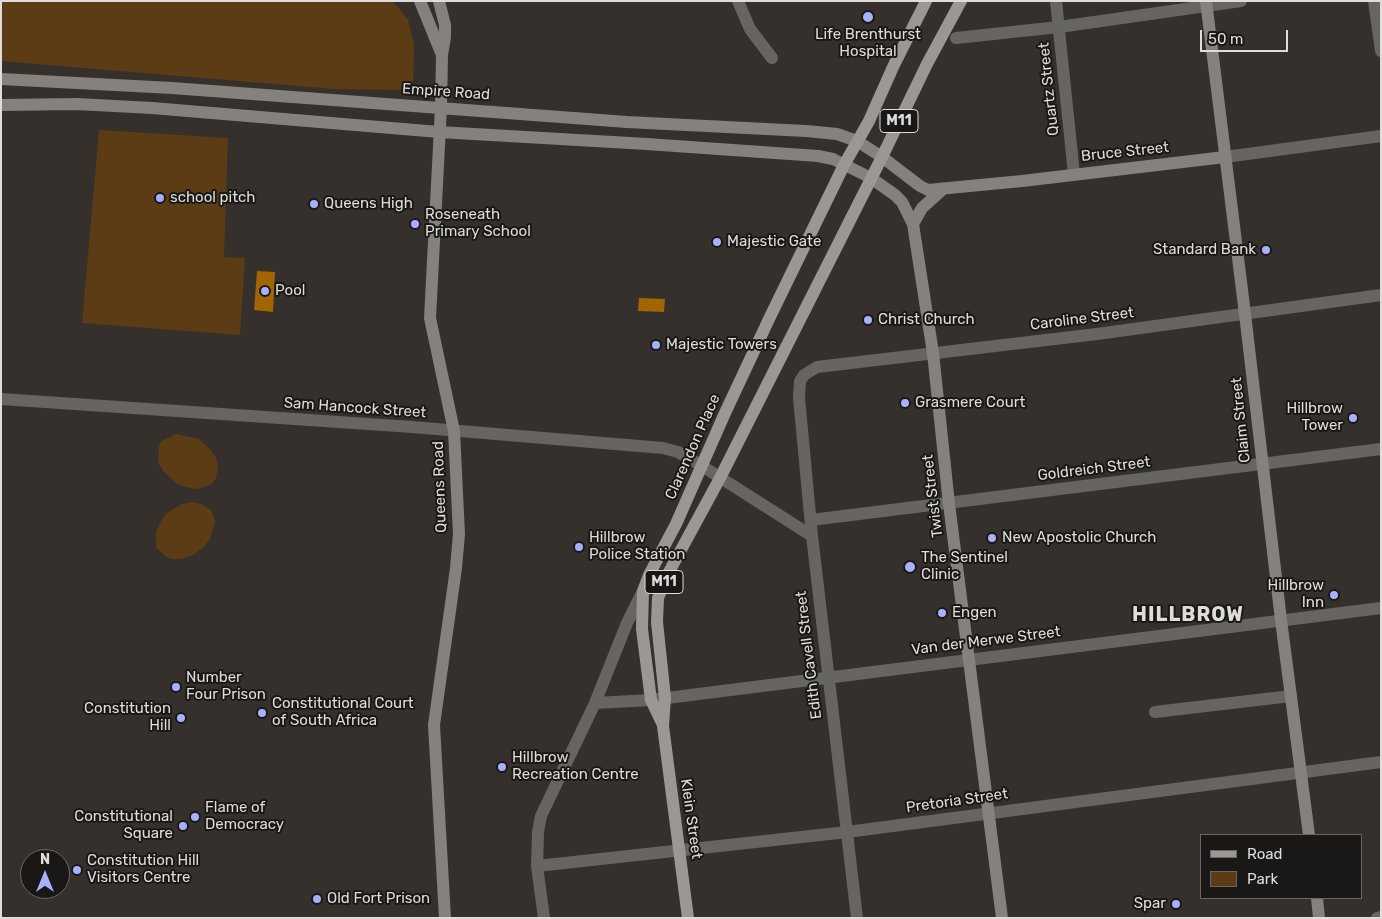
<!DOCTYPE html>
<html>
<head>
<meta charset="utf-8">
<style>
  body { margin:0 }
  #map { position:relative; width:1382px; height:919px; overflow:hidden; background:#35302b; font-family:Rubik,sans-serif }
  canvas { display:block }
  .frame { position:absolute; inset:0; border:2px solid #dfdcd9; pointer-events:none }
  .legend { position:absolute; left:1200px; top:834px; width:162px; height:65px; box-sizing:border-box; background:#1a1816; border:1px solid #696664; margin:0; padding:6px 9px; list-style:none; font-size:15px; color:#dfdcd9 }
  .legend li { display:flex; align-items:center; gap:10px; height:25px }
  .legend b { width:25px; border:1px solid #696664 }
  .north { position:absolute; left:20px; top:849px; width:50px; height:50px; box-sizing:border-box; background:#1a1816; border:1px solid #696664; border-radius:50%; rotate:0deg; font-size:14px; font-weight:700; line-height:20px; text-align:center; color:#dfdcd9 }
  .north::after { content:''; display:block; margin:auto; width:18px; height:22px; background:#a8b0fc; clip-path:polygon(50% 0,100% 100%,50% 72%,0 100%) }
  .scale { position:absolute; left:1200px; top:30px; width:88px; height:22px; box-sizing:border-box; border:2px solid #dfdcd9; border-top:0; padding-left:6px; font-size:15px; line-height:18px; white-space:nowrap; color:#dfdcd9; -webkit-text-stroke:4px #1a1816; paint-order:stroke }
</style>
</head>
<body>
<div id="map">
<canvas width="1382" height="919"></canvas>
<div class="frame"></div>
<ul class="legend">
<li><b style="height:6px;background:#9c9792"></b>Road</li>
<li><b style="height:14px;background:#5c3c14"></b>Park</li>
</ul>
<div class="north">N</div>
<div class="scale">50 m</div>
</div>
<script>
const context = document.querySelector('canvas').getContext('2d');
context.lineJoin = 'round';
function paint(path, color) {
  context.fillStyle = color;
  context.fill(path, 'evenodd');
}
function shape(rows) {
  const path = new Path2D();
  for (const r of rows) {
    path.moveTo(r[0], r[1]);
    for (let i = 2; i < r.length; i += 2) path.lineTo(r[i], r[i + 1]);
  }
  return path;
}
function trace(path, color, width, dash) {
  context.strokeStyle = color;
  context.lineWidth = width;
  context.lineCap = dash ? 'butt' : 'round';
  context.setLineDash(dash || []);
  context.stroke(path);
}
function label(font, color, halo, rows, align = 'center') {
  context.font = font + ' Rubik,sans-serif';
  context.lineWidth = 4;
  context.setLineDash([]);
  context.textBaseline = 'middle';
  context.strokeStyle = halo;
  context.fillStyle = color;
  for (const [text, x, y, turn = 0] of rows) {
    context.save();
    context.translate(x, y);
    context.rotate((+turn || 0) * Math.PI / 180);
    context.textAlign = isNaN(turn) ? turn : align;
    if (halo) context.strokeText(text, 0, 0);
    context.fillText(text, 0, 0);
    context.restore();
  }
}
const green = shape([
  [1,1,393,1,408,20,414,44,413,90,333,89,1,61],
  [99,130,228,138,224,257,245,258,240,335,82,323],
  [176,434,199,439,210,449,216,458,218,467,216,478,212,484,197,489,185,487,176,483,163,471,158,462,159,446,162,441],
  [193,502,201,504,208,508,212,512,215,522,210,539,203,548,191,556,181,559,171,559,165,556,157,548,156,542,156,532,161,521,167,513,182,504]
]);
const water = shape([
  [257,271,275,272,273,312,254,310],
  [639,298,665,299,664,312,638,311]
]);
const street = shape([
  [738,1,750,29,772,58],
  [1056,1,1074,174],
  [1374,1,1381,51],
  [956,38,1059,27,1241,1],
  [1225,157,1381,136],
  [1,399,412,427,663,448,678,452,702,466,812,536],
  [811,520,1381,449],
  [595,703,651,700,1381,608],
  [1155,712,1291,696],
  [537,866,847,832,1381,762],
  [544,918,537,866,538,832,541,816,595,703,627,623,643,591],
  [857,918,812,536,799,398,800,381,804,375,817,367,1097,334,1381,295],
  [1377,918,1381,917]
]);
const secondary = shape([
  [420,1,442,55],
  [439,1,445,25,445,37,442,55,441,108,430,318,454,431,459,534,456,568,434,725,445,918],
  [1206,1,1245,314,1281,620,1309,835],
  [1,79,172,88,627,122,806,131,837,134,857,141,882,157,920,186,928,190,1022,181,1225,157],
  [1,105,77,104,152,108,439,132,647,144,818,156,833,159,871,178,895,195,902,202,913,224,933,353,949,504,1002,918],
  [913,224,922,208,943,189],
  [1317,898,1319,918]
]);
const primary = shape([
  [662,723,651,700,642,629,643,591,649,575,676,524,725,413,769,319,844,165,869,121,893,67,926,1],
  [688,918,663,726,665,698,657,622,658,598,669,572,720,478,882,157,927,64,961,1]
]);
const markers = [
  [868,17,6,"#a8b0fc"],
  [160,198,5,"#a8b0fc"],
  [314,204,5,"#a8b0fc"],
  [415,224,5,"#a8b0fc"],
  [717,242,5,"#a8b0fc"],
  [1266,250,5,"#a8b0fc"],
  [265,291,5,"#a8b0fc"],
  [868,320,5,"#a8b0fc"],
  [656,345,5,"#a8b0fc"],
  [905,403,5,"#a8b0fc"],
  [1353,418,5,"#a8b0fc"],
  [992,538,5,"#a8b0fc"],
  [579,547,5,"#a8b0fc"],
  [910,567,6,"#a8b0fc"],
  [1334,595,5,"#a8b0fc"],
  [942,613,5,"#a8b0fc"],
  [176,687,5,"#a8b0fc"],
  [262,713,5,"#a8b0fc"],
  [181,718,5,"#a8b0fc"],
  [502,767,5,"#a8b0fc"],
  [195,817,5,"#a8b0fc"],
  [183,826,5,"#a8b0fc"],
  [77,870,5,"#a8b0fc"],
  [317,899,5,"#a8b0fc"],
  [1176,904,5,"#a8b0fc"]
];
const shields = [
  [899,121,38],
  [664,582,38]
];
const shieldNames = [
  ["M11",899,121],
  ["M11",664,582]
];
const poiNames = [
  ["Life Brenthurst",868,35,"center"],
  ["Hospital",868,52,"center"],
  ["school pitch",170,198],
  ["Queens High",324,204],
  ["Roseneath",425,215],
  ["Primary School",425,232],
  ["Majestic Gate",727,242],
  ["Standard Bank",1256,250,"right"],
  ["Pool",275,291],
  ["Christ Church",878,320],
  ["Majestic Towers",666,345],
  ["Grasmere Court",915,403],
  ["Hillbrow",1343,409,"right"],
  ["Tower",1343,426,"right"],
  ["Hillbrow",589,538],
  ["Police Station",589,555],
  ["New Apostolic Church",1002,538],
  ["The Sentinel",921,558],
  ["Clinic",921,575],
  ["Hillbrow",1324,586,"right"],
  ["Inn",1324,603,"right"],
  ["Engen",952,613],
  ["Number",186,678],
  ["Four Prison",186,695],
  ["Constitutional Court",272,704],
  ["of South Africa",272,721],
  ["Constitution",171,709,"right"],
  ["Hill",171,726,"right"],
  ["Hillbrow",512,758],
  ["Recreation Centre",512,775],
  ["Flame of",205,808],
  ["Democracy",205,825],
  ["Constitutional",173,817,"right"],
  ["Square",173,834,"right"],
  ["Constitution Hill",87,861],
  ["Visitors Centre",87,878],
  ["Old Fort Prison",327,899],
  ["Spar",1166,904,"right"]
];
const streetNames = [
  ["Quartz Street",1049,89,-96],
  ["Empire Road",446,92,4],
  ["Bruce Street",1125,152,-6],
  ["Caroline Street",1082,319,-7],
  ["Sam Hancock Street",355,408,4],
  ["Claim Street",1241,420,-96],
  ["Clarendon Place",693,447,-66],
  ["Goldreich Street",1094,469,-7],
  ["Queens Road",440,487,-92],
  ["Twist Street",933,496,-97],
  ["Van der Merwe Street",986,641,-7],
  ["Edith Cavell Street",809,655,-97],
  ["Pretoria Street",957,801,-8],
  ["Klein Street",691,819,82]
];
const districtNames = [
  ["HILLBROW",1188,615]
];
paint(green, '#5c3c14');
paint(water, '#a26503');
trace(street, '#676562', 12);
trace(secondary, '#85817d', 12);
trace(primary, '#9c9792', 12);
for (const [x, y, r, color] of markers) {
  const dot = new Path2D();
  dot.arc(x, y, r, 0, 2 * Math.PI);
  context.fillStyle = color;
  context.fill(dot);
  trace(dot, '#1a1816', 2);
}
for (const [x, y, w] of shields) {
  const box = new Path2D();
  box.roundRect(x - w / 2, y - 11.5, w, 23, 4);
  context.fillStyle = '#1a1816';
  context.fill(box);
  trace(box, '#dfdcd9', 1);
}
label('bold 14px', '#dfdcd9', null, shieldNames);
label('15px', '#dfdcd9', '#1a1816', poiNames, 'left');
label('15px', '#dfdcd9', '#1a1816', streetNames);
context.letterSpacing = '1px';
label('bold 20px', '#dfdcd9', '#1a1816', districtNames);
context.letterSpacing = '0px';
</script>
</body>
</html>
